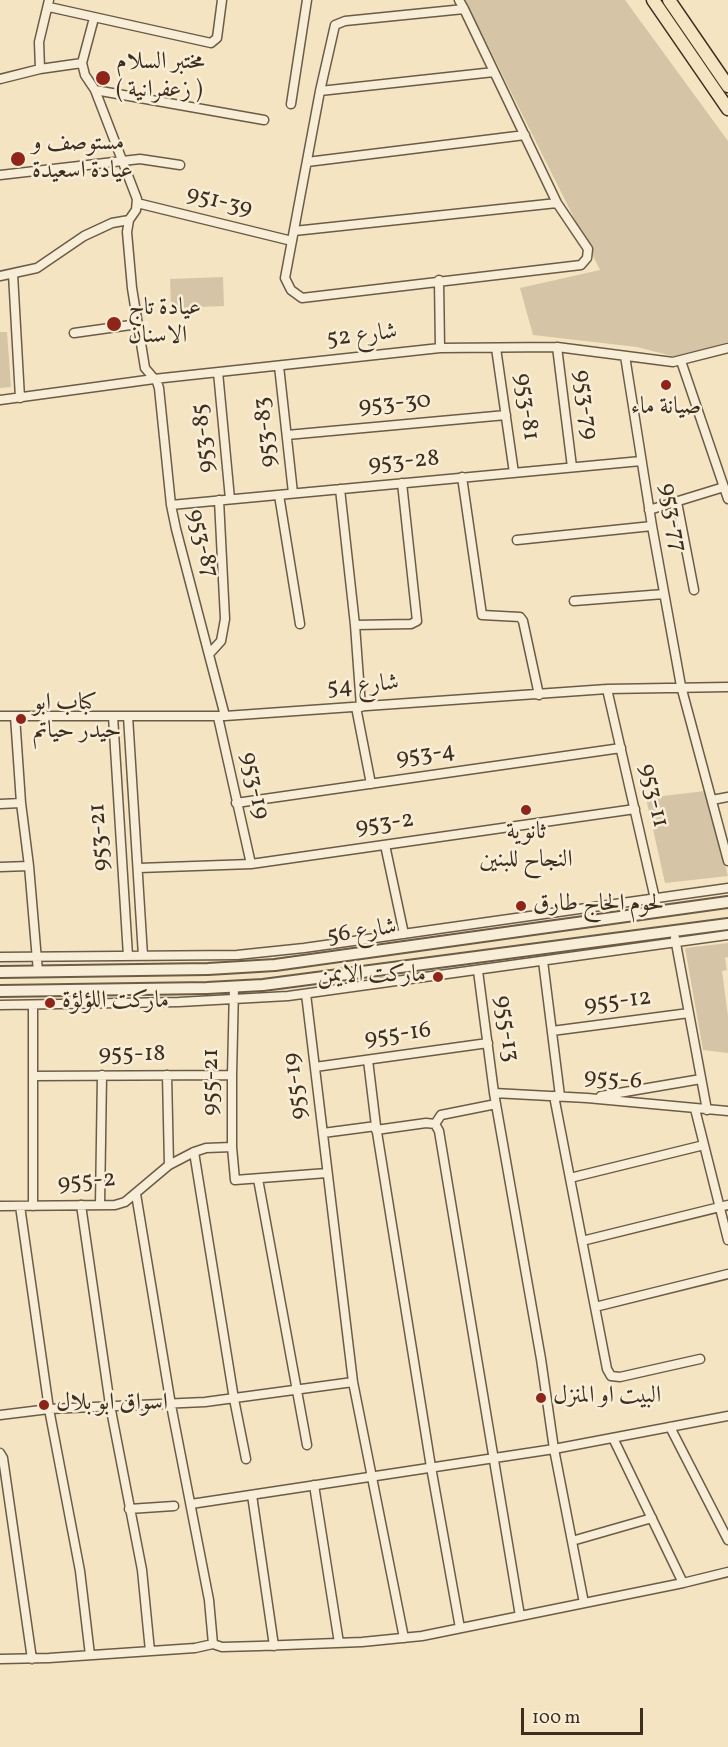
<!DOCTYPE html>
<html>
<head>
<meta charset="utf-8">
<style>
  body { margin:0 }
  #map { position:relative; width:728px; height:1747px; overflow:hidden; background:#f4e4c2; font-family:Vollkorn,serif }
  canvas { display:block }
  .scale { position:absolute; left:521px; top:1708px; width:122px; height:27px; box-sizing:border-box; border:3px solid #3d2e1e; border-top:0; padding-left:8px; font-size:18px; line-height:21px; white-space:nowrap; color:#3d2e1e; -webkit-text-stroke:4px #f8edd7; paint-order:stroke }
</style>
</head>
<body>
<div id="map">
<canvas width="728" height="1747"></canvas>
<div class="scale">100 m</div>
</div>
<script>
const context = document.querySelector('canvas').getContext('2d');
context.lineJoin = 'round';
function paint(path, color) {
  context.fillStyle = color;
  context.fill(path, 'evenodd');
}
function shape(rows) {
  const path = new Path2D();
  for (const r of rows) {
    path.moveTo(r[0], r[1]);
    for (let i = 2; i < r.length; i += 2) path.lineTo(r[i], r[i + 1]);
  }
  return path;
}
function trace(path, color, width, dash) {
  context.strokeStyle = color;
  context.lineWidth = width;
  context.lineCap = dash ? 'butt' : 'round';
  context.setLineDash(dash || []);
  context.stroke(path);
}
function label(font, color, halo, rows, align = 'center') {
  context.font = font + ' Vollkorn,Amiri,serif';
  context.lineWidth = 5;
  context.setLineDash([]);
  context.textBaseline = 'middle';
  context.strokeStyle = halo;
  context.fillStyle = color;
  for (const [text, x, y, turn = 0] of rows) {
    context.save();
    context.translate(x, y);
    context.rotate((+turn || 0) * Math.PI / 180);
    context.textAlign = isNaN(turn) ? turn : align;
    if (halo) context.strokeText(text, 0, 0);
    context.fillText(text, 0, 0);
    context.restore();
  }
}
const green = shape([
  [465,0,625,0,728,141,728,342,676,357,637,347,533,335,520,288,600,270],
  [223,277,224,306,171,308,170,279],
  [0,332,7,332,11,387,0,388],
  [705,791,728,876,665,883,646,798],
  [728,943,728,957,725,958,727,970,722,971,728,1016,728,1053,703,1050,685,948]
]);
const minor = shape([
  [459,0,464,9,557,203,588,249,587,258,581,265,302,298,291,290,285,278,320,91,335,25,345,21,464,9],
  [49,7,211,43,217,38,222,0],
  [94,18,82,63,85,75,95,90,137,199,136,210,129,220,127,232,132,288,145,368,157,382,159,388,171,505,176,529,225,716],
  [40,69,39,42,49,0],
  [0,79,40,69,82,63],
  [95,90,264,120],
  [320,91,494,72],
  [291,104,307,0],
  [307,162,525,135],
  [0,175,140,159,180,165],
  [137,203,292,241],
  [294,231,557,203],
  [13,274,20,398],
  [0,276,37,268,84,236,112,223,129,220],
  [439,280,440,348],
  [74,333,138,324],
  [557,347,572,467],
  [496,348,514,473],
  [625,356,652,526,681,686,728,861],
  [681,361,728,499],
  [279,366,293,493],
  [218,372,230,499],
  [0,400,154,379,440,348,557,347,673,362,728,348],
  [287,435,506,415],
  [462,477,482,615,520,617,523,621,539,695],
  [340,489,355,625,361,707],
  [279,495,300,624],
  [677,502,694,590],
  [171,505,641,461],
  [649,510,724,487],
  [517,540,652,526],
  [574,601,664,594],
  [355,625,411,624,417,621,402,483],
  [210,653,221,641,225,619,219,500],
  [607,689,658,912],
  [356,707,371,784],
  [0,716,225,716,607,689,728,687],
  [15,716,21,803,29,866,38,972],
  [113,716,128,956],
  [128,716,143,956],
  [218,717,251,864],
  [712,800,728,797],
  [236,803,621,748],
  [0,804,21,803],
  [385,845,404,934],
  [0,867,29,866],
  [139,868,251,864,635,809],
  [675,938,707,1110],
  [0,957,237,955,304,948,728,888],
  [543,961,560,1096],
  [478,971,494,1093,541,1359,554,1449,584,1603],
  [234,987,232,1075,232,1147,235,1180,327,1173],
  [306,994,353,1382,404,1638],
  [0,1005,179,1002,288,996,728,935],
  [33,1005,33,1206],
  [552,1031,689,1013],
  [368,1060,376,1126,431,1467,460,1628],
  [315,1067,488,1043],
  [167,1075,169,1165],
  [33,1076,232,1075],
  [494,1093,587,1098,728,1111],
  [554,1096,607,1369,611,1376,620,1377,700,1359],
  [601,1096,701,1079],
  [695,1109,728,1240],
  [435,1124,439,1131,520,1616],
  [435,1124,441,1115,496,1104],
  [376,1130,426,1123,435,1124],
  [323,1133,376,1126],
  [194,1152,234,1399,246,1459],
  [570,1178,704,1145],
  [258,1179,307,1445],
  [136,1194,171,1405,209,1600,213,1644],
  [81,1205,110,1405,142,1570,150,1651],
  [100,1205,102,1075],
  [0,1206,115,1205,125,1202,169,1165,194,1152,206,1148,232,1147],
  [20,1206,49,1409,80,1571,90,1655],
  [582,1241,728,1205],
  [595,1307,728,1274],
  [0,1415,49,1409,205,1402,353,1382],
  [670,1427,728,1540],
  [613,1438,683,1583],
  [0,1453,3,1458,32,1659],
  [314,1485,339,1643],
  [252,1495,274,1646],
  [191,1504,554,1449,728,1416],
  [129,1509,174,1506],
  [572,1541,652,1518],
  [0,1659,49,1658,195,1648,213,1644,222,1647,259,1646,362,1642,422,1636,683,1583,728,1572]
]);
const tertiary = shape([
  [0,972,208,969,275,965,728,902],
  [0,991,207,988,263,985,728,924]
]);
const primary = shape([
  [653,0,728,109],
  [669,0,728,86]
]);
const markers = [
  [103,78,8,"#8f2418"],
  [18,159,8,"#8f2418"],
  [114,324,8,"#8f2418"],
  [666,385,6,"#8f2418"],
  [21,719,6,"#8f2418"],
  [526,810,6,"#8f2418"],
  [521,906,6,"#8f2418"],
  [438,977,6,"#8f2418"],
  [50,1003,6,"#8f2418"],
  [541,1398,6,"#8f2418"],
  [44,1405,6,"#8f2418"]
];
const poiNames = [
  ["مختبر السلام",116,64],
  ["( زعفرانية )",116,92],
  ["مستوصف و",32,145],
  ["عيادة اسعيدة",32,173],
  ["عيادة تاج",128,310],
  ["الاسنان",128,338],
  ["صيانة ماء",666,409,"center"],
  ["كباب ابو",33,705],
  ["حيدر حياتم",33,733],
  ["ثانوية",526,834,"center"],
  ["النجاح للبنين",526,862,"center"],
  ["لحوم الحاج طارق",533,906],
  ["ماركت الايمن",426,977,"right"],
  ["ماركت اللؤلؤة",62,1003],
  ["البيت او المنزل",553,1398],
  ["اسواق ابو بلال",56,1405]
];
const streetNames = [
  ["951-39",219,203,14],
  ["شارع 52",362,337,-6],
  ["953-30",395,405,-5],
  ["953-79",584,405,83],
  ["953-81",525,407,82],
  ["953-83",267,432,-96],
  ["953-85",205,438,-96],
  ["953-28",404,463,-5],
  ["953-77",671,518,80],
  ["953-87",201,544,76],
  ["شارع 54",363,687,-4],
  ["953-4",426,756,-8],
  ["953-19",253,786,78],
  ["953-11",652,796,77],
  ["953-2",385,825,-8],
  ["953-21",101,837,-94],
  ["شارع 56",362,933,-8],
  ["955-12",618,1003,-7],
  ["955-13",505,1029,82],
  ["955-16",398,1036,-8],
  ["955-18",132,1056],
  ["955-6",613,1081,5],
  ["955-21",213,1082,-90],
  ["955-19",297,1086,-97],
  ["955-2",87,1183,-5]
];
paint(green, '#d5c5a6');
trace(minor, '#6b5c47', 11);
trace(tertiary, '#6b5c47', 14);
trace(primary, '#3d2e1e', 15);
trace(minor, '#f8edd7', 8);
trace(tertiary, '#f8edd7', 10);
trace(primary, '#f4e4c2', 12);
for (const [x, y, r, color] of markers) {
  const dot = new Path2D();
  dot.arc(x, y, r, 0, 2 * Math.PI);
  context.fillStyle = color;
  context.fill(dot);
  trace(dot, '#f8edd7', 2);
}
label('24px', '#3d2e1e', '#f8edd7', poiNames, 'left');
label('24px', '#3d2e1e', '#f8edd7', streetNames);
</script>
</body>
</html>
